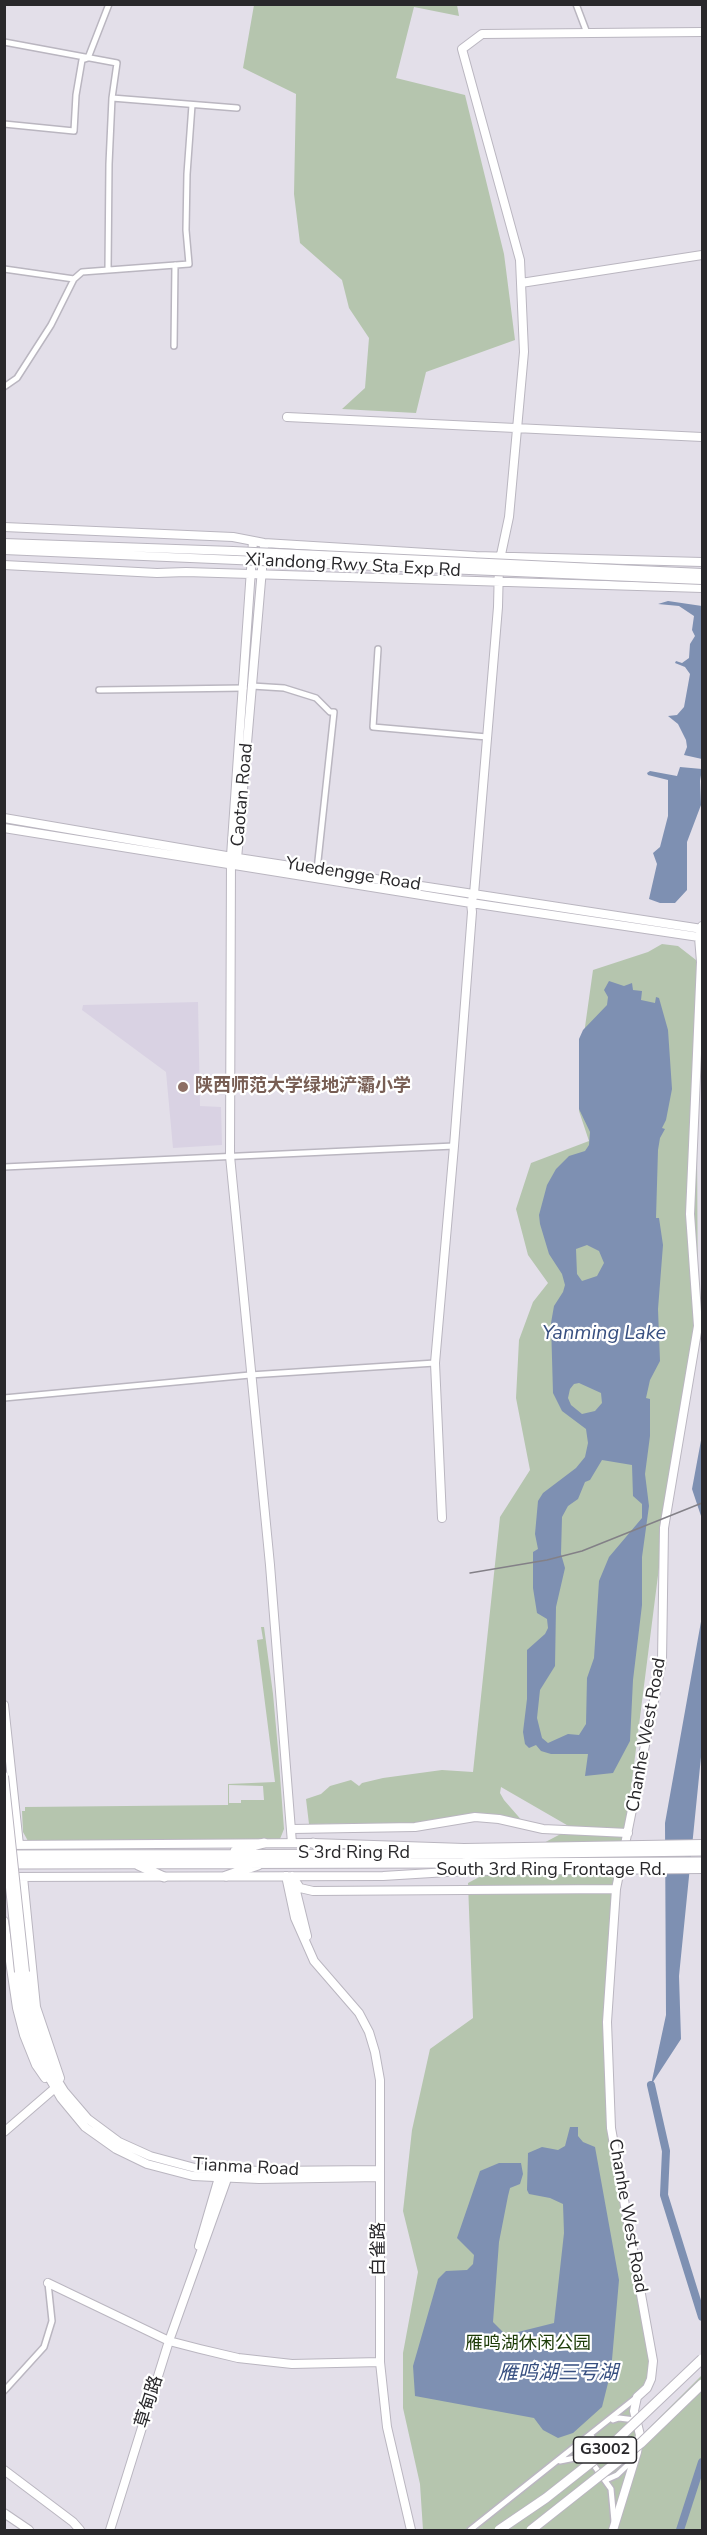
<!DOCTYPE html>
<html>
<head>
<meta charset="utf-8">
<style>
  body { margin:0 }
  #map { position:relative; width:707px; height:2535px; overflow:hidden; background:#e3dfe9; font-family:"Nunito Sans",sans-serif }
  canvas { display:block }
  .frame { position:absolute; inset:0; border:6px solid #29282b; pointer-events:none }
</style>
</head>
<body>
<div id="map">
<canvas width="707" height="2535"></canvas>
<div class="frame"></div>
</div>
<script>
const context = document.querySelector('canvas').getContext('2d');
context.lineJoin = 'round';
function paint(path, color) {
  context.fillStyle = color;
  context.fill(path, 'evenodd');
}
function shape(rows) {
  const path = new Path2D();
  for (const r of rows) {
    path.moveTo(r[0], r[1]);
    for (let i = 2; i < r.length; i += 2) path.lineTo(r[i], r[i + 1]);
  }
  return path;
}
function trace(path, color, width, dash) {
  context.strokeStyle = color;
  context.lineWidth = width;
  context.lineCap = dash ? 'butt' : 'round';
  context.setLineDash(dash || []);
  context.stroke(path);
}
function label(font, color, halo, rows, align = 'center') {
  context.font = font + ' "Nunito Sans","Noto Sans SC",sans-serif';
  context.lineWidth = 4.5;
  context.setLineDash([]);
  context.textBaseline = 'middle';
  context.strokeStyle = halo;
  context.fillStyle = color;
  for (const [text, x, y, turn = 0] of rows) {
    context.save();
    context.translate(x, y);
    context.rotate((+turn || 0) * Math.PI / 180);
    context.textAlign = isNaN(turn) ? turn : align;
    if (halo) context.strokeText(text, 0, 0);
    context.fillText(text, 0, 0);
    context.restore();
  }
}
const built = shape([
  [198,1002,200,1106,221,1107,222,1145,173,1148,166,1072,82,1010,83,1005]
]);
const green = shape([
  [254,5,457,5,459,16,414,7,396,78,465,95,504,254,515,340,426,372,416,413,342,409,365,388,369,338,349,308,342,280,300,243,294,194,296,94,243,68],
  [662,944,678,946,696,960,698,1322,664,1528,612,1938,607,2022,611,2128,653,2361,634,2411,640,2435,638,2455,646,2431,702,2375,702,2530,423,2530,420,2484,403,2408,403,2353,418,2272,403,2211,412,2130,430,2049,473,2018,468,1883,572,1828,501,1787,500,1793,504,1800,524,1823,473,1814,417,1823,309,1824,306,1799,321,1794,330,1786,351,1780,359,1786,362,1783,383,1778,442,1770,473,1772,500,1517,530,1470,516,1398,519,1340,533,1302,548,1283,528,1255,516,1209,531,1163,589,1141,579,1111,584,1034,593,970,648,952],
  [261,1627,264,1627,273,1694,278,1749,284,1829,280,1839,28,1841,23,1832,22,1811,25,1811,25,1807,228,1805,228,1784,275,1782,257,1640,263,1639],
  [229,1785,263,1786,264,1800,241,1800,241,1803,229,1803]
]);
const water = shape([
  [668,601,702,606,702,759,684,755,687,747,686,740,678,724,668,716,677,715,684,707,690,674,685,667,675,663,676,661,682,663,689,658,690,644,695,636,692,630,694,616,679,606,658,604],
  [680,767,702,769,700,781,701,805,687,842,687,890,675,903,660,903,649,899,657,864,653,853,660,847,668,816,668,780,648,775,647,773,650,771,677,776],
  [609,981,624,986,632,983,633,990,642,991,641,1000,655,1003,656,997,659,998,668,1030,672,1089,666,1120,662,1128,665,1129,660,1138,658,1150,656,1218,659,1218,663,1245,658,1309,660,1361,650,1380,646,1398,650,1399,650,1436,645,1474,649,1506,642,1557,642,1605,633,1680,630,1741,613,1773,585,1776,588,1754,551,1754,541,1751,536,1745,529,1748,525,1744,523,1732,527,1699,527,1650,545,1634,548,1628,547,1619,537,1613,533,1588,533,1552,538,1549,535,1534,538,1501,543,1493,576,1468,585,1457,588,1443,586,1429,562,1411,553,1393,551,1323,554,1306,563,1292,565,1285,562,1274,549,1254,540,1224,539,1215,547,1185,556,1169,569,1156,585,1151,589,1145,590,1132,579,1109,579,1039,583,1030,607,1005,608,997,604,990],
  [587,1245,599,1251,604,1263,597,1276,582,1281,577,1274,576,1249],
  [579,1383,601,1393,602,1403,595,1411,582,1414,571,1405,568,1398,570,1389,574,1384],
  [602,1460,632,1465,633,1496,642,1504,642,1518,609,1557,599,1581,594,1658,587,1678,586,1724,579,1735,568,1734,548,1743,542,1738,537,1718,540,1690,555,1666,556,1607,565,1568,561,1554,562,1517,568,1506,578,1499,585,1482,590,1480],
  [702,1435,702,1519,692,1489],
  [702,1616,702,1747,679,1976,681,2039,651,2085,666,2015,665,1823],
  [570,2127,578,2127,578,2136,583,2142,595,2147,619,2280,611,2371,602,2407,573,2433,558,2438,543,2430,534,2418,415,2396,413,2366,438,2279,446,2271,467,2270,473,2264,474,2255,457,2238,480,2171,499,2163,521,2163,523,2174,520,2184,510,2188,508,2196,499,2242,493,2322,506,2335,554,2323,564,2233,563,2204,550,2198,529,2194,527,2190,528,2153,542,2147,558,2150,565,2146]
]);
const river = shape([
  [651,2085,666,2151,664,2195,702,2317],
  [680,2530,702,2462]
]);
const street = shape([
  [576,4,587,33],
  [4,42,117,63,112,98,109,164,108,270],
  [112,98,237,108],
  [4,124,74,131,76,95,82,60,88,58,109,4],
  [4,269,74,279],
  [174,346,175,265],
  [4,387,17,378,51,325,74,279,82,272,189,264,186,230,187,174,192,105],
  [378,649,373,727,487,737],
  [252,686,284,688,316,698,330,712,334,712,317,870],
  [99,690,244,688],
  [4,1167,454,1146],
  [4,1398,250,1375,435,1363],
  [4,2391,44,2347,52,2321,48,2283],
  [613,2420,619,2418,635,2420],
  [588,2459,587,2449,592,2437],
  [560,2461,580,2457,588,2459,593,2464,611,2489,614,2521],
  [604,2478,608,2479,617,2475,634,2459],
  [470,2530,637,2397]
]);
const secondary = shape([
  [521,283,702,255],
  [287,417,702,437],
  [4,527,233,537,264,543,476,556,702,562],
  [253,541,231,856,230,1156,270,1565,292,1843],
  [4,565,157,573,186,572,702,588],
  [4,818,238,858,702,929],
  [4,828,471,903,699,937],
  [237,859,264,546],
  [442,1518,435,1363,454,1146,472,912,471,903,474,894,498,607,499,564,509,517,524,352,520,260,462,49,482,34,702,32],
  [4,1705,19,1845],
  [292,1829,415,1827,475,1817,499,1819,543,1829,628,1833],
  [6,1845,313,1843,464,1848],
  [286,1876,295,1918,314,1961,359,2013,369,2032,375,2052,380,2080,380,2362,387,2427,411,2530],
  [292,1876,300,1888,313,1891,616,1889],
  [4,1877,383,1876,464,1871],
  [23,1877,36,2007,60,2078],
  [294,1883,307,1936],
  [4,1921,17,2008,24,2035,36,2065,45,2078],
  [19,1972,26,2019,46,2072,61,2098,85,2127,116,2149,147,2164,193,2176,259,2179,380,2177],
  [25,1972,30,2012,51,2070,64,2091,88,2119,119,2142,150,2156,195,2168,261,2171,380,2170],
  [4,2132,55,2088],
  [199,2246,220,2174],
  [48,2283,169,2341,200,2349,238,2358,292,2364,380,2362],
  [110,2530,169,2341,229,2173],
  [613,2530,637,2452,640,2435,634,2411,637,2397,647,2388,651,2379,653,2361,611,2128,607,2022,616,1889,662,1661,664,1528,698,1326,690,1214,701,962,699,937,702,926]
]);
const primary = shape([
  [4,2470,73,2522,80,2530],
  [4,2513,29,2530]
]);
const highway = shape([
  [313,1843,336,1852],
  [235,1851,264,1843],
  [5,1855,465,1854],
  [7,1864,464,1863],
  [138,1865,164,1877],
  [226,1876,258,1865]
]);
const rail = shape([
  [470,1573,547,1560,582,1551,702,1503]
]);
const secondaryBridge = shape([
  [4,1776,25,1972],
  [4,1831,19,1972],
  [464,1848,702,1844],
  [464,1871,702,1869]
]);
const primaryBridge = shape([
  [4,543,233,551,702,573],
  [4,550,702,580]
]);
const highwayBridge = shape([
  [465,1854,702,1851],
  [464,1863,702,1862],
  [499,2530,546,2498,603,2453,702,2359],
  [531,2530,641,2443,702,2384]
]);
const markers = [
  [183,1087,6,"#8d6e63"]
];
const shields = [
  [605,2450,63]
];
const shieldNames = [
  ["G3002",605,2450]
];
const streetNames = [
  ["Xi'andong Rwy Sta Exp Rd",353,566,3],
  ["Caotan Road",243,795,-85],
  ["Yuedengge Road",353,875,9],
  ["Chanhe West Road",647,1735,-80],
  ["S 3rd Ring Rd",354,1854],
  ["South 3rd Ring Frontage Rd.",551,1871],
  ["Tianma Road",246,2168,3],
  ["Chanhe West Road",627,2216,80],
  ["白雀路",380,2249,-90],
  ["草甸路",150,2402,-73]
];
const educationNames = [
  ["陕西师范大学绿地浐灞小学",195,1087]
];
const parkNames = [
  ["雁鸣湖休闲公园",528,2345]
];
const waterNames = [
  ["Yanming Lake",604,1334],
  ["雁鸣湖三号湖",558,2374]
];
paint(built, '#d9d2e3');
paint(green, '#b5c5ae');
paint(water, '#7e90b2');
trace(river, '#7e90b2', 8);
trace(street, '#bab6c0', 8);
trace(secondary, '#bab6c0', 10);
trace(primary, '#bab6c0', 10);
trace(highway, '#bab6c0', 11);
trace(street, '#fff', 5);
trace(secondary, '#fff', 8);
trace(primary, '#fff', 8);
trace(highway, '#fff', 9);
trace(rail, '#838087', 1.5);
trace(secondaryBridge, '#bab6c0', 10, []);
trace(primaryBridge, '#bab6c0', 10, []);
trace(highwayBridge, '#bab6c0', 11, []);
trace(secondaryBridge, '#fff', 8);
trace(primaryBridge, '#fff', 8);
trace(highwayBridge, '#fff', 9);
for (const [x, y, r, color] of markers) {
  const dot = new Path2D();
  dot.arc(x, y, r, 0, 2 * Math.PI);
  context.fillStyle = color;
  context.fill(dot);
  trace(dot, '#fff', 2);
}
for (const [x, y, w] of shields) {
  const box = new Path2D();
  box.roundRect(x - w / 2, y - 13, w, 26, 4.5);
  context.fillStyle = '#fff';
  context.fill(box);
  trace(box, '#29282b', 1.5);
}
label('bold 16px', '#29282b', null, shieldNames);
label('18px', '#29282b', '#fff', streetNames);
label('bold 18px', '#785e54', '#fff', educationNames, 'left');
label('18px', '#1d3c08', '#fff', parkNames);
label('italic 20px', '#385081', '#fff', waterNames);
</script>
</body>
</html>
